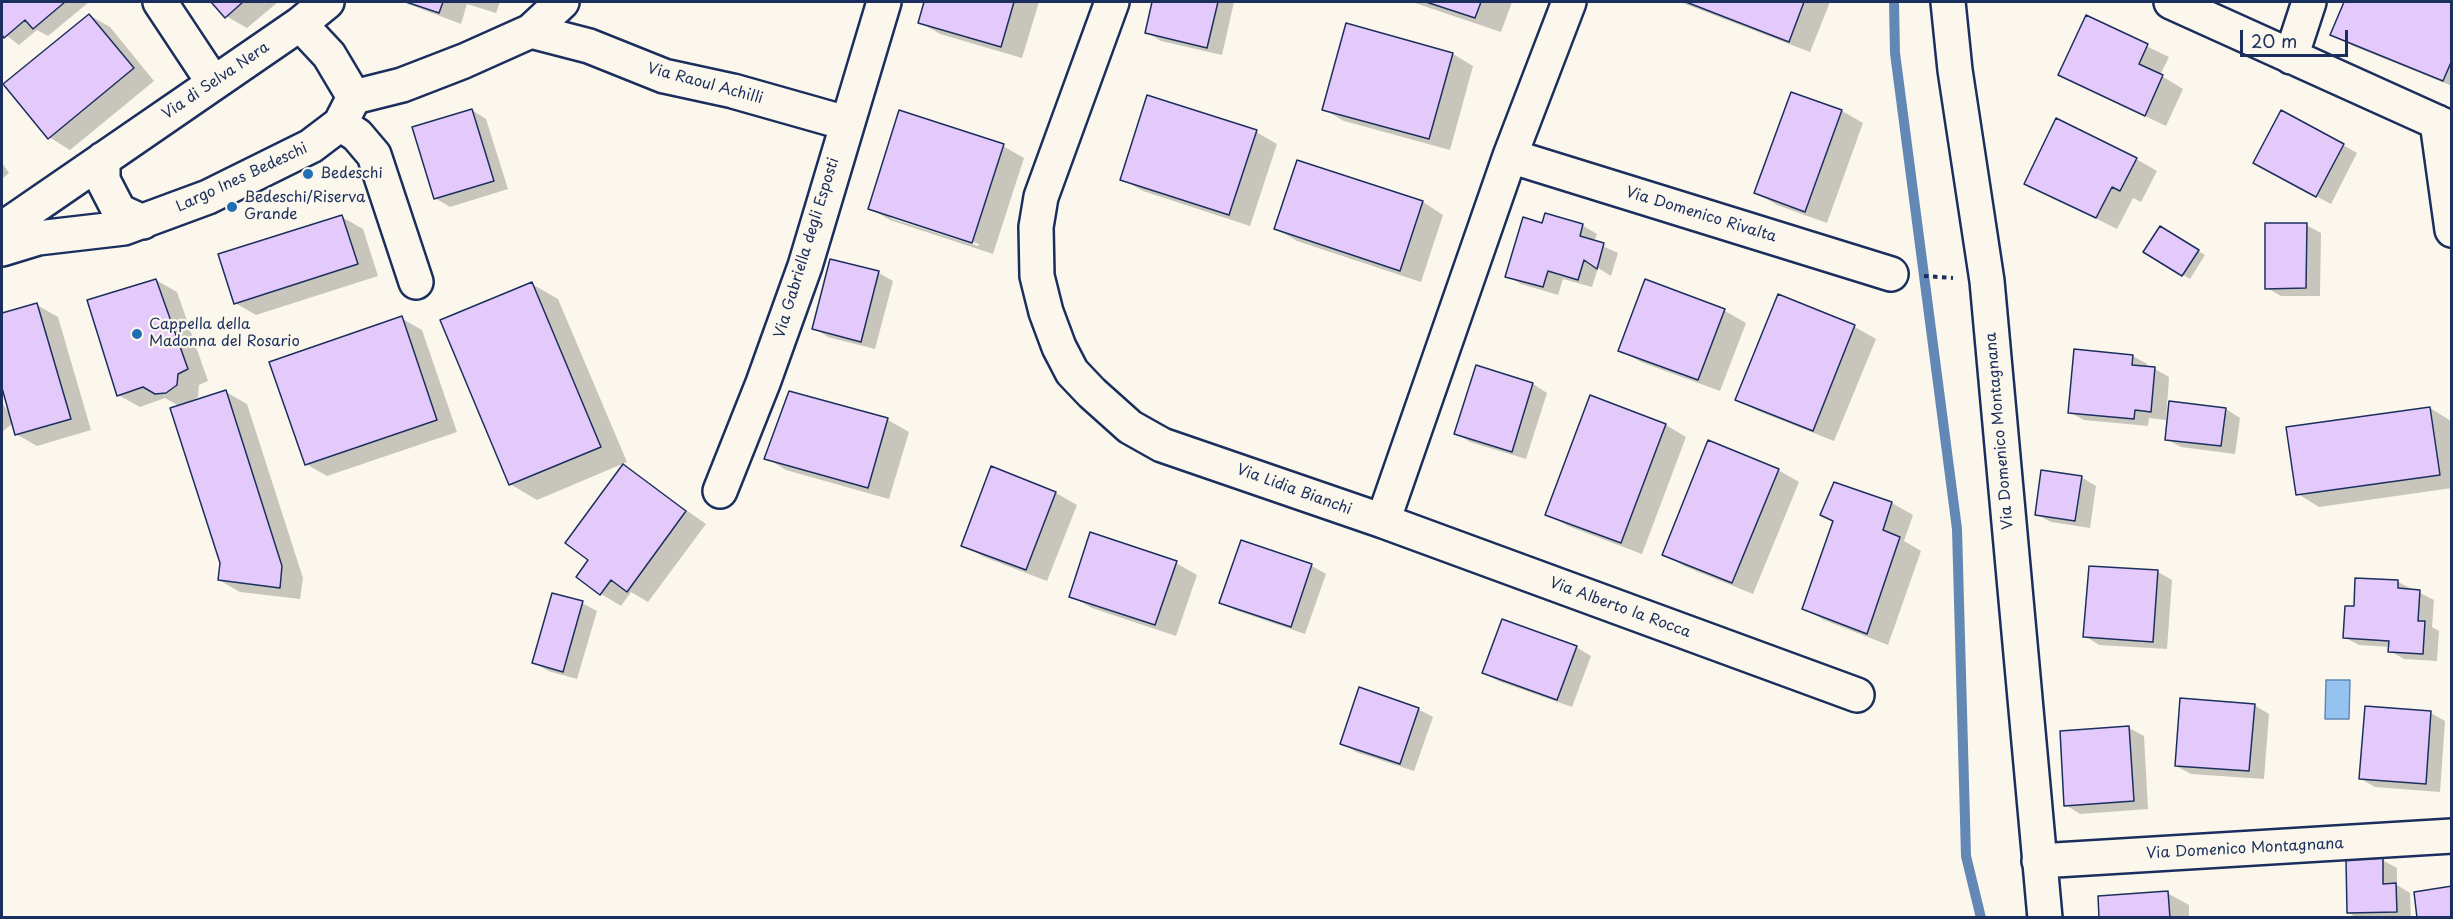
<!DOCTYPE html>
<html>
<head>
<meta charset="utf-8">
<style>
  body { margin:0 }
  #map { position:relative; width:2453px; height:919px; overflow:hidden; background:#fbf7ec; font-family:"Playpen Sans",sans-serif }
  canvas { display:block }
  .frame { position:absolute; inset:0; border:3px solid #1b2f5e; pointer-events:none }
  .scale { position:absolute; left:2240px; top:30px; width:108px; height:27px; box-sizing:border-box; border:3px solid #1b2f5e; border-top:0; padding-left:8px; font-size:18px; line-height:21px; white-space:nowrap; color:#1b2f5e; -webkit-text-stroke:4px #fbf7ec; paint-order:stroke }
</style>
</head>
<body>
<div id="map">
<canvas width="2453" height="919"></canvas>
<div class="frame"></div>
<div class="scale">20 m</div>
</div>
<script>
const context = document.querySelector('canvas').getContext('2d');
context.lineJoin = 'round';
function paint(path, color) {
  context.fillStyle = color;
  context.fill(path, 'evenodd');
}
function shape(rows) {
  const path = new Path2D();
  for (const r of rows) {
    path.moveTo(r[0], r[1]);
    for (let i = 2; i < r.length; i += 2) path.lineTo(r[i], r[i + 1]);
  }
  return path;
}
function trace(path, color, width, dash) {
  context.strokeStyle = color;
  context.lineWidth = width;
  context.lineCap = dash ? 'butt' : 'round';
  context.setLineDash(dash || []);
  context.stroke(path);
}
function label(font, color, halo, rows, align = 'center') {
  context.font = font + ' "Playpen Sans",sans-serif';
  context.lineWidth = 4.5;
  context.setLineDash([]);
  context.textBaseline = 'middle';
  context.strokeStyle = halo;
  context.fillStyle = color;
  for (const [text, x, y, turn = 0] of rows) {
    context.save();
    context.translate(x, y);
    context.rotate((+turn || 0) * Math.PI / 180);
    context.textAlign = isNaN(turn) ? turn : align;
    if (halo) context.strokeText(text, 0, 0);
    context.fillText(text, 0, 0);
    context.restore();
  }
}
const water = shape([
  [2326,680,2350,680,2349,719,2325,719,2326,680]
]);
const shadow = shape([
  [2,2,89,2,48,36,37,30,19,45,2,32],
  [213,2,278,2,247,28,226,16],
  [403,2,500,2,496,13,467,4,461,24],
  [925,2,1039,2,1022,58,940,34,919,22],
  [1154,2,1234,2,1222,55,1161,41,1146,32],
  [1412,2,1512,2,1501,32],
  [1680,2,1830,2,1810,52],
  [2345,2,2452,2,2452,86,2353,46,2332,34],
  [89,15,110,27,154,81,70,150,49,137],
  [2086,17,2169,57,2160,75,2183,89,2166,126,2059,75],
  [1453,54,1473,66,1450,150,1344,121,1323,109],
  [1792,94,1842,111,1863,123,1827,223,1777,205,1756,193],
  [472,110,486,119,508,189,450,207,435,198],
  [1256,132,1277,144,1250,226,1143,191,1122,179],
  [2343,145,2357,153,2331,204,2269,171],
  [1003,146,1024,158,993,254,890,220,869,208],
  [890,214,979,244,978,246,890,218],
  [2136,159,2157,171,2141,202,2133,198,2117,229,2026,183],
  [1298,162,1423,202,1443,215,1421,282,1297,241,1276,229],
  [2,163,9,173,2,179],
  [342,217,363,229,378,276,256,315,235,303],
  [1543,224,1582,225,1597,234,1594,242,1618,253,1611,276,1598,268,1592,287,1563,279,1558,295,1521,284,1507,276],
  [2306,225,2321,233,2320,296,2281,296,2267,288],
  [2160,228,2205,255,2190,279,2145,252],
  [831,261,879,273,893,281,875,349,828,337,814,328],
  [156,280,177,292,208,381,199,385,198,397,190,402,226,392,247,404,303,578,300,599,240,592,219,580,221,563,179,406,165,398,140,407,118,395],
  [1646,281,1725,311,1746,323,1720,391,1641,362,1620,350],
  [532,284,558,299,627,462,537,500,510,484],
  [1779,296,1855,327,1876,339,1834,441,1758,411,1737,399],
  [37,305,58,317,91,430,37,446,16,434,13,423,2,432,2,403,11,415,2,383,2,315],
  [401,318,422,330,457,432,327,476,306,464],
  [2133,356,2147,364,2147,368,2155,369,2169,377,2166,420,2149,418,2148,426,2084,420,2069,412],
  [1477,367,1533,384,1547,393,1526,459,1470,442,1456,433],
  [790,393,888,420,909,432,889,499,786,470,766,458],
  [1591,397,1666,425,1686,437,1642,554,1568,526,1547,514],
  [2430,408,2451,421,2452,488,2319,507,2298,494],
  [2226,409,2240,418,2235,454,2181,447,2166,439],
  [623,466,706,524,648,602,631,592,621,606,601,594,590,559],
  [992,468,1056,493,1077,505,1047,581,984,557,963,545],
  [1778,470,1799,482,1753,594,1684,566,1663,554],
  [2081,477,2096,486,2090,528,2051,522,2036,514],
  [1835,484,1892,503,1913,515,1904,541,1921,551,1888,645,1824,620,1803,608,1835,521],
  [1091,534,1176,563,1197,575,1176,636,1092,608,1071,596],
  [1241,542,1312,566,1326,574,1305,634,1235,610,1221,602],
  [2090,567,2158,572,2172,580,2167,649,2099,645,2085,636],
  [2398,582,2434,600,2432,627,2439,631,2437,661,2404,659,2390,651,2390,647,2359,645,2344,637,2355,608],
  [582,603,597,611,577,679,548,671,534,662],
  [1576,647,1591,656,1572,707,1498,681,1484,672],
  [2254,705,2269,714,2264,779,2191,774,2176,766],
  [2366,708,2431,713,2445,721,2440,792,2375,787,2361,779],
  [1418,709,1433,717,1414,771,1356,752,1342,743],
  [2129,728,2144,736,2148,809,2080,814,2066,805],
  [2382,860,2397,868,2397,885,2410,893,2411,918,2357,918,2349,913],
  [2167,893,2189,905,2189,918,2101,918]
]);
const stream = shape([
  [1894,2,1895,53,1957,529,1966,856,1981,918]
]);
const building = shape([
  [2,2,65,2,33,29,25,20,4,38,2,35,2,2],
  [211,2,243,2,225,18,211,2],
  [406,2,443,2,439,13,406,2],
  [924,2,1014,2,1001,47,918,23,924,2],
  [1152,2,1218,2,1207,48,1145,33,1152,2],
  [1426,2,1481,2,1475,18,1426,2],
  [1686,2,1804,2,1789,42,1686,2],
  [2344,2,2452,2,2452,60,2443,81,2330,35,2344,2],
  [89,14,134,68,48,139,3,84,89,14],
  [2086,15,2148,44,2139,64,2163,75,2145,116,2058,75,2086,15],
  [1346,23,1453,53,1429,139,1322,110,1346,23],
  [1791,92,1842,110,1805,212,1754,193,1791,92],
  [1147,95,1257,130,1229,215,1120,180,1147,95],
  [472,109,494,181,434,199,412,127,472,109],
  [899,110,1004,144,972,243,868,209,899,110],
  [2281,110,2344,144,2316,197,2253,163,2281,110],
  [2056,118,2137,158,2120,191,2112,187,2096,218,2024,184,2056,118],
  [1297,160,1423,201,1400,271,1274,229,1297,160],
  [1545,213,1583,224,1580,236,1604,243,1597,269,1584,260,1578,280,1548,271,1543,287,1505,277,1523,217,1542,223,1545,213],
  [342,215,358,264,234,304,218,254,342,215],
  [2265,223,2307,223,2306,288,2265,289,2265,223],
  [2160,226,2199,250,2182,276,2143,252,2160,226],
  [830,259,879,271,861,342,812,329,830,259],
  [156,279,188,369,178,374,177,385,166,393,155,394,143,387,117,396,87,300,156,279],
  [1645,279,1725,309,1698,380,1618,351,1645,279],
  [532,282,601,447,509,485,440,320,532,282],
  [1778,294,1855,325,1813,431,1735,400,1778,294],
  [37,303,71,419,15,435,2,388,2,313,37,303],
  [402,316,437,420,305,465,269,362,402,316],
  [2074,349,2133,355,2132,365,2155,367,2151,412,2135,410,2134,419,2068,413,2074,349],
  [1476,365,1533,383,1512,452,1454,434,1476,365],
  [226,390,282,566,280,588,218,580,220,563,170,408,226,390],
  [789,391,888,418,868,488,764,459,789,391],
  [1590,395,1666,424,1621,543,1545,515,1590,395],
  [2169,401,2226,408,2221,446,2165,440,2169,401],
  [2430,407,2440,475,2296,495,2286,427,2430,407],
  [1708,440,1779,469,1732,583,1662,555,1708,440],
  [623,464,686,511,627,592,611,580,600,595,576,577,588,560,565,543,623,464],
  [991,466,1056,492,1026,570,961,546,991,466],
  [2041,470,2082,476,2075,521,2035,515,2041,470],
  [1834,482,1892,502,1883,530,1900,537,1867,634,1802,609,1833,521,1820,515,1834,482],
  [1090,532,1177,561,1155,625,1069,597,1090,532],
  [1241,540,1312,564,1291,627,1219,603,1241,540],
  [2089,566,2158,570,2153,642,2083,637,2089,566],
  [2355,578,2398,580,2398,588,2420,590,2418,621,2425,621,2423,654,2388,652,2389,641,2343,638,2345,606,2354,606,2355,578],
  [552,593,583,601,563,672,532,663,552,593],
  [1502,619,1577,646,1557,700,1482,673,1502,619],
  [1359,687,1419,708,1400,764,1340,744,1359,687],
  [2180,698,2255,704,2249,771,2175,766,2180,698],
  [2365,706,2431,711,2426,784,2359,779,2365,706],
  [2129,726,2134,801,2064,806,2060,731,2129,726],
  [2383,858,2383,884,2396,883,2397,912,2347,913,2346,860,2383,858],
  [2452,886,2452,918,2417,918,2414,892,2452,886],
  [2168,891,2170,918,2099,918,2098,896,2168,891]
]);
const path = shape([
  [1924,276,1953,278]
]);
const minor = shape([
  [160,2,213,82],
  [1112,2,1041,197,1036,227,1037,276,1046,312,1059,347,1072,372,1092,393,1130,427,1162,445,1383,521,1510,156,1569,2],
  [1948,2,1955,70,1987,281,2045,918],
  [2171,2,2452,129],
  [300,24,329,55,354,97],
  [531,31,589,46,664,76,733,91,846,123],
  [2291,57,2309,2],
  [354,97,402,85,464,61,531,31,562,2],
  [2437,122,2452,230],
  [340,124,357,135,374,155,416,282],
  [1510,156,1891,274],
  [103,159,103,180,119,211,143,222],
  [2,229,300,24,327,2],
  [2,249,38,238,124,228,208,197,311,146,340,124,354,97],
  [720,491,763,383,805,266,884,2],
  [1383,521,1857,695],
  [2039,861,2452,836]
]);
const markers = [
  [308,174,6,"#1f6fb2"],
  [232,207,6,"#1f6fb2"],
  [137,334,6,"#1f6fb2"]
];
const streetNames = [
  ["Via di Selva Nera",216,81,-34],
  ["Via Raoul Achilli",705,84,15],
  ["Largo Ines Bedeschi",242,178,-25],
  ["Via Domenico Rivalta",1701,215,17],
  ["Via Gabriella degli Esposti",807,248,-73],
  ["Via Domenico Montagnana",2000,431,-95],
  ["Via Lidia Bianchi",1294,490,20],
  ["Via Alberto la Rocca",1620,608,20],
  ["Via Domenico Montagnana",2245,849,-3]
];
const poiNames = [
  ["Bedeschi",320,174],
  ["Bedeschi/Riserva",244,198],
  ["Grande",244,215],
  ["Cappella della",149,325],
  ["Madonna del Rosario",149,342]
];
paint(water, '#95c3ef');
trace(water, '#6488b5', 1.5);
paint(shadow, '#0003');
trace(stream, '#6488b5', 10);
paint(building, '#e4cafa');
trace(building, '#1b2f5e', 1.5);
trace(minor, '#1b2f5e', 38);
trace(path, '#1b2f5e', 4, [4.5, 4.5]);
trace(minor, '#fbf7ec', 33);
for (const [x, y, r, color] of markers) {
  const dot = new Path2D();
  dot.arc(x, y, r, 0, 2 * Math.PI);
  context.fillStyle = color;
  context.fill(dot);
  trace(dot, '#fbf7ec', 2);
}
label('15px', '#1b2f5e', '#fbf7ec', streetNames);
label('15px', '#1b2f5e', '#fbf7ec', poiNames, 'left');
</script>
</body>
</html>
